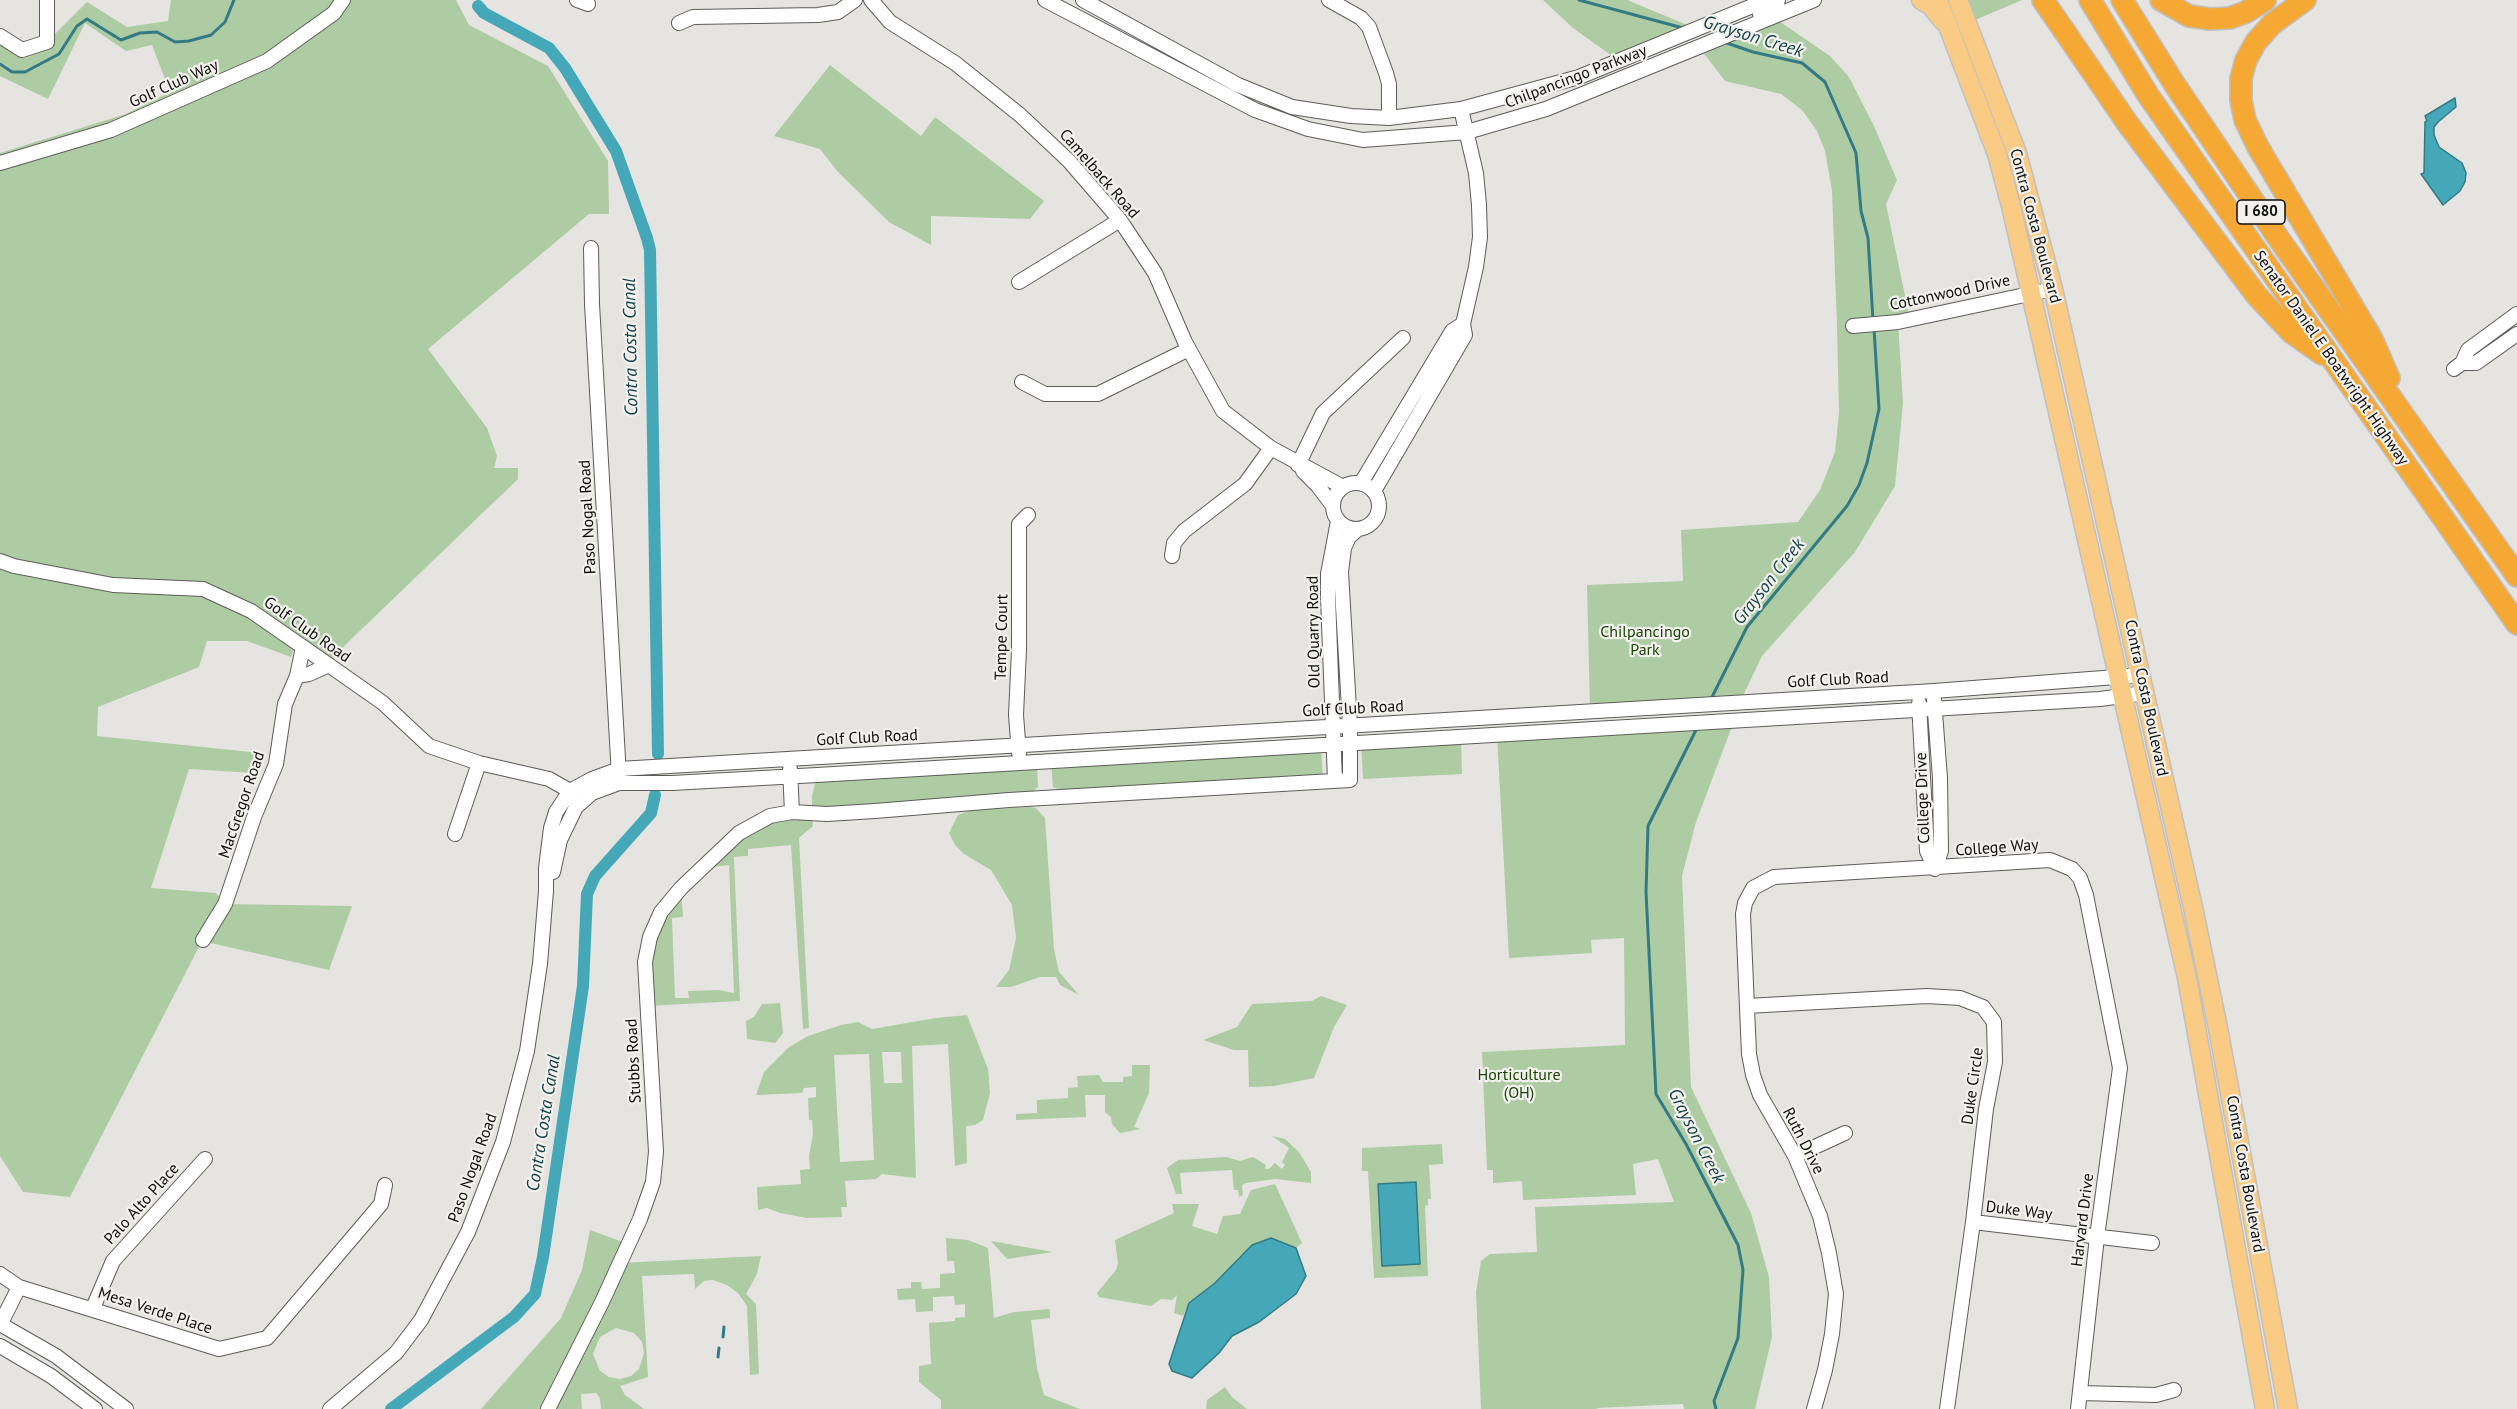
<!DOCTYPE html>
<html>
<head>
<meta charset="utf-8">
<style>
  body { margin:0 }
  canvas { display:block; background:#e5e4e0 }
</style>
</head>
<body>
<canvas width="2517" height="1409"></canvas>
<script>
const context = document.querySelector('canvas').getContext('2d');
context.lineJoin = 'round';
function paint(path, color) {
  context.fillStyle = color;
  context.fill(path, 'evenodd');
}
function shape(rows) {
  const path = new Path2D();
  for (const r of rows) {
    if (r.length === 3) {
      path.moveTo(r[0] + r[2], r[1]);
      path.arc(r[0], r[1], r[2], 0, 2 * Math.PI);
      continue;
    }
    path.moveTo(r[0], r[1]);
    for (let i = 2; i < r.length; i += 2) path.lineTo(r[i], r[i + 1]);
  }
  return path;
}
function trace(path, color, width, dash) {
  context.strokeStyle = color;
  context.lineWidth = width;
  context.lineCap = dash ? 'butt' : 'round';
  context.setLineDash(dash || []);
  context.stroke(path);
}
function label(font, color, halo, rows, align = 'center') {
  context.font = font + ' "PT Sans",sans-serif';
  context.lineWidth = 4.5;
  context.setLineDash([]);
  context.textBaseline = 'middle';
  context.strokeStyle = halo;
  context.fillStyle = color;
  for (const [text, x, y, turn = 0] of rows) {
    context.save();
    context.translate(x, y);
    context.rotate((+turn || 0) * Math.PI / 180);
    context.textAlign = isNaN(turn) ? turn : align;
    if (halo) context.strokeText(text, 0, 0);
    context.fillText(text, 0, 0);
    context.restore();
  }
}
const green = shape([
  [171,0,456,0,469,25,548,66,608,161,609,214,589,214,428,349,487,428,497,456,494,468,518,468,518,479,340,650,329,665,300,655,293,651,291,657,247,641,207,641,199,667,98,707,97,736,260,753,254,773,189,769,151,888,216,893,225,904,352,906,329,970,202,941,70,1197,23,1192,0,1156,0,153,126,114,170,92,152,45,126,51,85,23,48,99,0,76,0,36,22,50,47,42,87,2,127,27,168,21],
  [1543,0,1627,0,1697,29,1619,61,1573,28],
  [1958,0,2022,0,1968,23],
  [1773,17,1830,56,1849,77,1874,126,1897,180,1886,204,1910,320,1898,322,1903,403,1895,486,1855,552,1762,656,1740,702,1590,711,1587,585,1683,581,1681,530,1798,522,1820,490,1835,452,1839,412,1837,326,1832,191,1825,151,1817,131,1802,110,1781,94,1725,81,1699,47],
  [830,65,921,136,935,117,1044,201,1030,219,931,216,931,245,889,222,838,172,820,149,774,136],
  [1734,721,1696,822,1682,876,1691,1087,1751,1213,1769,1277,1772,1337,1755,1409,1684,1409,1683,1404,1596,1408,1599,1409,1481,1409,1476,1292,1481,1261,1490,1254,1537,1252,1535,1207,1674,1202,1658,1159,1633,1164,1636,1195,1523,1200,1522,1181,1493,1183,1493,1170,1487,1170,1482,1052,1625,1045,1624,938,1591,940,1592,953,1509,958,1497,735],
  [1461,737,1462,774,1363,779,1361,742],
  [1321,745,1323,781,1082,797,1053,787,1051,761],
  [1037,762,1038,787,1024,800,812,813,813,826,799,838,809,1028,803,1029,791,845,748,849,748,856,734,857,740,1001,647,1006,650,937,681,888,683,917,672,918,675,998,689,998,688,991,719,990,734,993,729,865,713,867,709,859,770,816,812,813,812,796,817,775],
  [1030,807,1036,808,1045,818,1054,949,1059,972,1079,995,1060,985,1056,977,1040,977,1011,987,996,987,1009,970,1016,938,1012,905,991,870,964,854,955,845,949,833,958,815,971,810],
  [1321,996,1347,1005,1334,1027,1314,1078,1274,1086,1249,1087,1248,1050,1234,1050,1203,1040,1237,1027,1252,1004,1312,1001],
  [780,1003,783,1033,775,1043,747,1039,746,1021,754,1017,762,1004],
  [967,1015,988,1069,990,1093,983,1120,975,1125,966,1126,967,1163,955,1166,948,1044,912,1046,916,1178,882,1174,876,1179,845,1181,847,1207,841,1207,842,1217,807,1218,780,1213,767,1208,758,1210,757,1187,801,1184,800,1170,810,1169,809,1156,813,1134,812,1120,809,1120,808,1098,816,1097,816,1087,804,1088,802,1093,756,1095,764,1072,789,1047,808,1036,841,1025,858,1022,872,1029,936,1018],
  [901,1052,902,1083,884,1083,882,1052],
  [869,1054,874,1160,840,1162,834,1055],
  [1132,1065,1150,1065,1149,1093,1134,1127,1141,1129,1120,1133,1112,1124,1111,1117,1105,1112,1105,1095,1085,1095,1086,1117,1016,1120,1016,1114,1037,1113,1037,1100,1068,1098,1068,1088,1078,1087,1077,1076,1099,1075,1103,1082,1123,1082,1123,1077,1132,1076],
  [1272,1136,1285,1139,1299,1152,1311,1172,1311,1183,1275,1179,1246,1183,1242,1185,1243,1195,1239,1197,1238,1190,1234,1190,1232,1170,1180,1173,1182,1194,1176,1194,1167,1168,1178,1160,1226,1157,1240,1161,1253,1157,1266,1165,1265,1169,1269,1169,1275,1163,1282,1169,1285,1165,1282,1162,1289,1148],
  [1442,1144,1443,1164,1429,1165,1431,1199,1428,1199,1428,1205,1425,1206,1428,1276,1374,1278,1368,1171,1362,1171,1362,1148],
  [1275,1184,1302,1243,1296,1248,1288,1244,1241,1255,1215,1283,1189,1303,1183,1316,1174,1313,1177,1295,1172,1300,1161,1299,1151,1306,1099,1297,1097,1293,1116,1270,1118,1264,1115,1240,1174,1213,1172,1204,1199,1204,1192,1226,1217,1234,1223,1216,1240,1214,1251,1190],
  [590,1230,628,1244,620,1263,761,1256,757,1274,746,1294,756,1304,759,1374,750,1375,747,1306,738,1293,727,1285,713,1280,704,1281,695,1289,694,1274,642,1276,648,1377,620,1386,625,1395,644,1409,601,1409,600,1398,596,1393,581,1394,582,1409,481,1409,561,1318,582,1270],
  [616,1328,634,1333,642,1342,644,1353,639,1369,631,1376,620,1379,609,1377,600,1371,593,1354,600,1337],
  [946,1238,968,1240,988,1248,994,1318,1014,1312,1050,1309,1050,1318,1031,1320,1037,1368,1044,1395,1080,1409,941,1409,941,1400,919,1382,919,1366,931,1364,929,1323,955,1321,955,1318,965,1317,965,1304,955,1305,954,1296,933,1297,933,1311,916,1312,915,1299,898,1300,897,1289,911,1288,911,1282,921,1282,922,1289,940,1288,940,1274,955,1273,954,1261,947,1261],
  [991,1241,1053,1252,1007,1259],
  [1225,1387,1232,1397,1247,1409,1206,1409,1207,1400]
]);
const water = shape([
  [2455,98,2456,107,2438,122,2434,127,2434,135,2439,147,2462,163,2466,173,2465,182,2460,191,2443,205,2421,174,2424,173,2425,122,2427,121,2425,116,2455,98],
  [1416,1182,1420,1264,1382,1266,1378,1184,1416,1182],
  [1271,1238,1296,1248,1306,1276,1296,1294,1259,1322,1232,1336,1219,1353,1192,1378,1172,1371,1169,1364,1189,1303,1215,1283,1252,1245,1271,1238]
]);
const stream = shape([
  [1579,0,1683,28],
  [1724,42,1753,52,1802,63,1825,82,1856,153,1861,211,1868,238,1873,320],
  [0,64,12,72,25,72,59,54,77,26,87,19,121,40,140,33,157,32,175,42,189,41,211,35,225,22,234,0],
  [1710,701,1747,627,1847,506,1859,485,1867,463,1879,409,1874,329],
  [1697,728,1648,826,1646,892,1656,1094,1686,1144,1738,1245,1743,1270,1738,1338,1714,1401,1716,1409],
  [723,1337,724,1327],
  [718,1357,719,1348]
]);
const canal = shape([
  [478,6,484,13,549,48,565,68,616,151,647,238,650,250,658,754],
  [391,1409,514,1317,535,1294,543,1257,583,986,587,894,595,876,651,813,655,795]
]);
const minor = shape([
  [577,0,588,4],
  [871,0,890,22,955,63,1020,115,1069,161,1120,220,1155,273,1185,342,1223,411,1271,448,1343,487],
  [1045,0,1255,110,1308,129,1363,140,1467,132,1546,109,1814,0],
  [1083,0,1238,85,1292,107,1351,116,1389,118,1461,109,1579,77,1767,0],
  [1329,0,1361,18,1369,27,1386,73,1389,84,1389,118],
  [1760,14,1776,6,1778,0],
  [679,23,693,17,818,15,838,12,855,0],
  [0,36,22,50,47,42,47,0],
  [0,163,111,130,267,61,334,13,343,0],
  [591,248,592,304,619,776],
  [1019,282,1120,220],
  [1853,326,1898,322,2053,289],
  [2462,363,2476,363,2517,334],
  [2454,369,2462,363,2468,350,2517,314],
  [1022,382,1045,394,1098,394,1189,349],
  [1298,465,1323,413,1403,338],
  [1303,471,1318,486,1333,506],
  [1356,506,23],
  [1361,483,1452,331,1463,324],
  [1374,491,1465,335,1463,324,1476,267,1480,237,1479,205,1476,173,1461,109],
  [1172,556,1174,543,1184,531,1245,484,1271,448],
  [0,561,14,566,113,585,203,589,251,611,303,647,383,703,429,746,479,763,549,779,570,791,575,797],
  [303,647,297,676,309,674,329,665],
  [1919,703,1927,851,1935,869,1941,851,1940,778,1934,699],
  [1019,753,1016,715,1019,650,1019,524,1028,515],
  [790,769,792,812],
  [1335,781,1328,597,1328,574,1338,521],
  [455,834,479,763],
  [553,872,560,840,576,807,592,793,619,783,672,783,817,775,2100,699,2145,693],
  [203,940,225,904,254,817,276,764,285,704,297,676],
  [1747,1006,1927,996,1960,998,1983,1007,1994,1022,1995,1062,1986,1109,1973,1222,1947,1409],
  [1795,1156,1845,1133],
  [1973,1222,2152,1243],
  [0,1274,19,1287,219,1349,267,1338,381,1204,385,1185],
  [93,1308,113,1261,205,1159],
  [0,1324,56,1356,126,1409],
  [0,1325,19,1287],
  [0,1346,51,1376,95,1409],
  [2080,1393,2156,1395,2174,1390],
  [330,1409,396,1353,421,1320,468,1232,503,1142,527,1051,540,964,546,891,546,868,551,828,556,812,570,791,592,779,619,769,1934,691,2142,675],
  [548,1409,602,1302,640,1219,653,1182,656,1152,645,962,650,937,661,912,681,888,739,833,770,816,792,812,827,814,875,811,1009,800,1350,780,1350,726,1341,572,1344,548,1349,537,1357,530],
  [1814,1409,1825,1370,1832,1334,1836,1294,1829,1253,1820,1216,1795,1156,1760,1095,1753,1075,1749,1054,1743,914,1745,903,1753,888,1774,877,2050,860,2072,869,2080,878,2086,895,2120,1068,2097,1237,2078,1409]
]);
const major = shape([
  [1921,0,1931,6,1943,21],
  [1938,0,1997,154,2011,206,2187,978,2265,1409],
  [1958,0,2017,153,2053,289,2194,912,2218,1028,2288,1409]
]);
const highway = shape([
  [2043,0,2128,124,2257,296,2292,333,2322,354],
  [2090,0,2148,95,2517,624],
  [2122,0,2175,85,2279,239,2517,576],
  [2161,0,2189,16,2210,19,2230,18,2246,12,2265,0],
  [2305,0,2272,24,2256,42,2246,60,2241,78,2241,100,2245,120,2258,147,2372,339,2389,378]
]);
const shields = [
  [2261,212,48]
];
const shieldNames = [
  ["I 680",2261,212]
];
const streetNames = [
  ["Chilpancingo Parkway",1576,77,-21],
  ["Golf Club Way",174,84,-24],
  ["Camelback Road",1099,174,49],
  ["Contra Costa Boulevard",2035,226,75],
  ["Cottonwood Drive",1950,293,-12],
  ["Senator Daniel E Boatwright Highway",2331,358,55],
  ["Paso Nogal Road",588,517,-93],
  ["Golf Club Road",307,630,35],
  ["Old Quarry Road",1314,632,-91],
  ["Tempe Court",1002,637,-89],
  ["Golf Club Road",1838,680,-3],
  ["Contra Costa Boulevard",2146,698,78],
  ["Golf Club Road",1353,709,-3],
  ["Golf Club Road",867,738,-3],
  ["College Drive",1923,798,-92],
  ["MacGregor Road",242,805,-71],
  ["College Way",1997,848,-4],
  ["Stubbs Road",634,1061,-93],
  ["Duke Circle",1973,1086,-82],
  ["Ruth Drive",1803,1141,63],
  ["Paso Nogal Road",473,1168,-70],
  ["Contra Costa Boulevard",2245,1174,80],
  ["Palo Alto Place",142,1204,-48],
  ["Duke Way",2019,1211,7],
  ["Harvard Drive",2083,1220,-83],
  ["Mesa Verde Place",155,1311,18]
];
const parkNames = [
  ["Chilpancingo",1645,632],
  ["Park",1645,650],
  ["Horticulture",1519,1075],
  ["(OH)",1519,1093]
];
const waterNames = [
  ["Grayson Creek",1753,37,17],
  ["Contra Costa Canal",631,347,-91],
  ["Grayson Creek",1769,582,-52],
  ["Contra Costa Canal",544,1123,-81],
  ["Grayson Creek",1696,1136,63]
];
paint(green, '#aecca3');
paint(water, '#45a8b9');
trace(water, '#347a85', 1.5);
trace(stream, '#347a85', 3);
trace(canal, '#45a8b9', 12);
trace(minor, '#5d5c58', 16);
trace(major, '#c0c0c0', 21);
trace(highway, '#c0c0c0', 24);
trace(minor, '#fff', 14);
trace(major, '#f9cb85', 18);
trace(highway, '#f5a834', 21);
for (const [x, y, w] of shields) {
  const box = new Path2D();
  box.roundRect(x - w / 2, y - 12, w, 24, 4.5);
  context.fillStyle = '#f2f1ed';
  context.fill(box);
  trace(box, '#0d0d0c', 1.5);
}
label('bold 15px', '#0d0d0c', null, shieldNames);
label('16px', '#0d0d0c', '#f2f1ed', streetNames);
label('16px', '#1a4305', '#f2f1ed', parkNames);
label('italic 18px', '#103d45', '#f2f1ed', waterNames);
</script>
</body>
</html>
